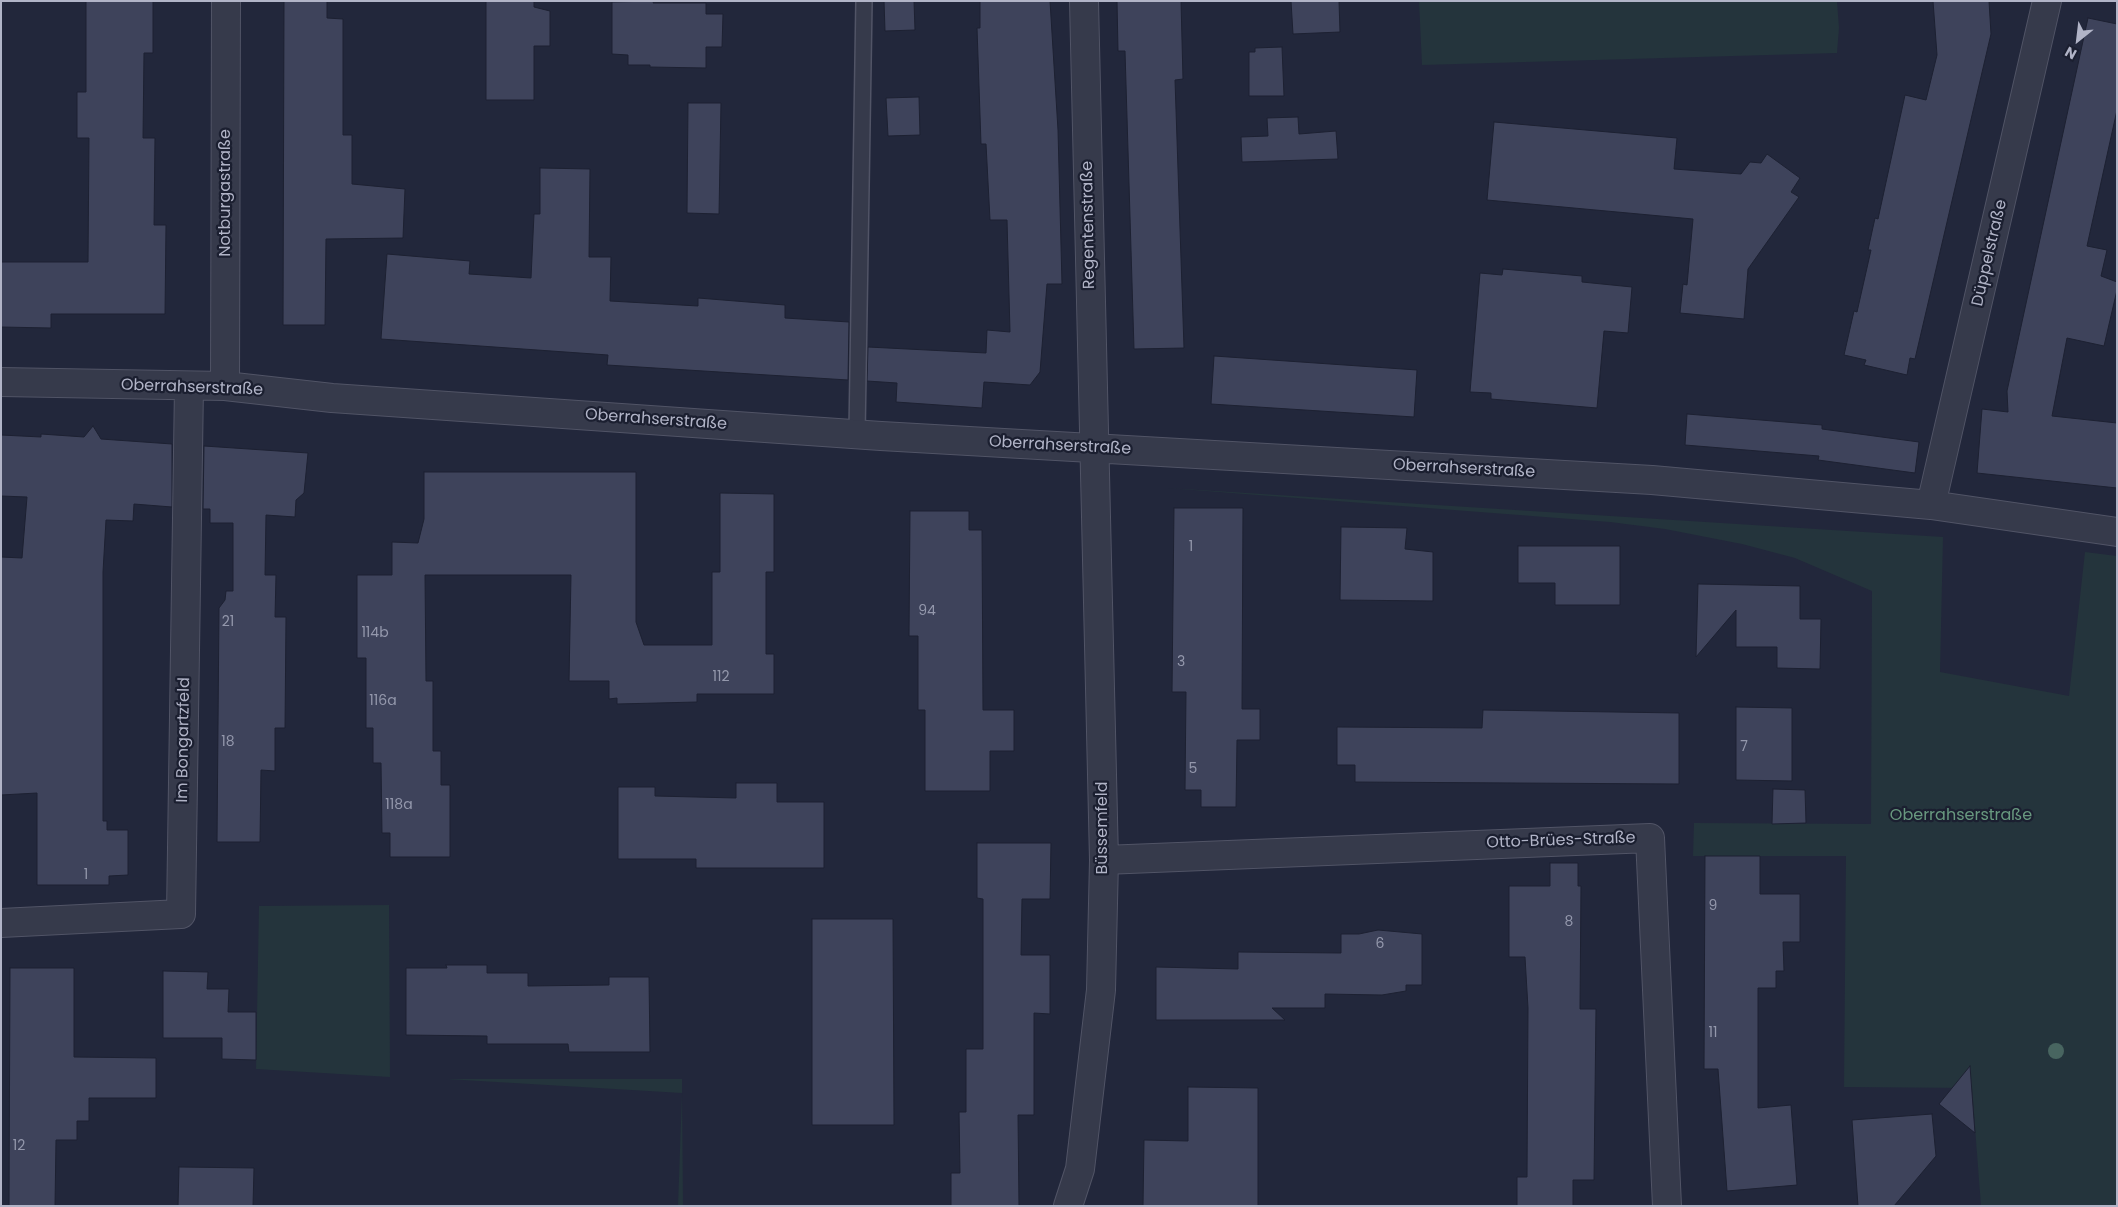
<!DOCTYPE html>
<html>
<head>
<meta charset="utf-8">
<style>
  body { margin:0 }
  #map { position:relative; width:2118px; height:1207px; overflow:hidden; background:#22273b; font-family:Poppins,sans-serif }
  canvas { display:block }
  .frame { position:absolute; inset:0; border:2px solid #b1b4c7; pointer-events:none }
  .north { position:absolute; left:2053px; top:15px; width:50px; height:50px; -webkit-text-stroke:4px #1b1f30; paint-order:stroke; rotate:209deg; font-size:14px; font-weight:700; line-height:20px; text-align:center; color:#b1b4c7 }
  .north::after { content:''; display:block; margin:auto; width:18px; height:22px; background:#b1b4c7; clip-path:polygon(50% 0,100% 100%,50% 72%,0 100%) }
</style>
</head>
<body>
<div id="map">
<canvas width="2118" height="1207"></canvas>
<div class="frame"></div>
<div class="north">N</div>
</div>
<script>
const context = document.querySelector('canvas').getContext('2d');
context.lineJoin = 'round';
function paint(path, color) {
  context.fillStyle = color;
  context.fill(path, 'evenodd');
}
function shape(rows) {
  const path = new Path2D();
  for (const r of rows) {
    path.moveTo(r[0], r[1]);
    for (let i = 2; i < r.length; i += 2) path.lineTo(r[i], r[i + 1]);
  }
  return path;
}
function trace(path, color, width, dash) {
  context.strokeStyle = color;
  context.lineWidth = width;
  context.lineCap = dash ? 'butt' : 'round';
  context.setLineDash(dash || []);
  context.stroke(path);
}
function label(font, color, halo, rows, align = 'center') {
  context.font = font + ' Poppins,sans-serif';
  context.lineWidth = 4.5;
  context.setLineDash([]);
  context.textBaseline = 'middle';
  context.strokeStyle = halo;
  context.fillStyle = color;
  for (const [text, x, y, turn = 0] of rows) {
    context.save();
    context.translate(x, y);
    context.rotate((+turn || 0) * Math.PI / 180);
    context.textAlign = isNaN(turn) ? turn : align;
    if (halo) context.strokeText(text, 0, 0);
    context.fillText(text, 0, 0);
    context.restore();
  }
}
const green = shape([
  [1419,1,1837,1,1839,28,1837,53,1422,65],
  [1167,488,1943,537,1940,672,2069,696,2085,552,2117,556,2117,1206,1981,1206,1972,1088,1844,1087,1846,856,1693,856,1694,823,1871,824,1872,591,1795,558,1742,544,1665,529,1610,522],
  [389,905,390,1077,256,1069,259,906],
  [446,1079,682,1079,682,1093,683,1206,678,1206,682,1093]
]);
const building = shape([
  [86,1,153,1,153,53,144,53,143,138,155,138,154,225,166,225,165,314,51,314,51,328,1,327,1,262,88,262,89,138,77,138,77,92,86,92,86,1],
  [284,1,327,1,327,18,343,19,343,135,352,135,352,184,405,189,403,238,326,239,325,325,283,325,284,1],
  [486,1,534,1,534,7,550,11,550,46,534,46,534,100,486,100,486,1],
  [654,1,653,3,706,3,706,14,723,14,722,47,706,47,706,68,650,67,650,65,628,65,628,55,612,54,612,2,654,1],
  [884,1,914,1,915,30,885,31,884,1],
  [980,1,1050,1,1058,130,1062,284,1047,284,1040,372,1030,385,984,382,982,408,896,402,897,383,867,381,868,347,986,353,987,330,1010,332,1007,220,990,220,986,144,981,144,977,28,980,28,980,1],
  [1117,1,1181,1,1183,79,1175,80,1184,348,1134,349,1125,51,1118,51,1117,1],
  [1291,1,1339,1,1340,32,1293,34,1291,1],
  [1933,1,1989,1,1991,34,1915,359,1910,358,1907,375,1864,365,1866,360,1844,355,1854,311,1857,312,1871,250,1868,250,1875,218,1878,219,1905,95,1926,100,1937,55,1933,1],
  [2088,18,2117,24,2117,110,2087,246,2107,250,2101,276,2117,282,2117,290,2104,346,2067,338,2052,416,2117,423,2117,488,1977,473,1982,409,2008,412,2007,391,2088,18],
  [1282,47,1284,96,1249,96,1249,52,1255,52,1255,48,1282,47],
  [919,97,920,135,888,136,886,98,919,97],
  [688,103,721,103,719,214,687,213,688,103],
  [1298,117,1299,134,1336,131,1338,159,1242,162,1241,137,1268,136,1267,118,1298,117],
  [1494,122,1677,138,1674,169,1741,174,1750,162,1761,163,1767,154,1800,178,1791,192,1799,197,1748,269,1744,319,1680,313,1683,284,1687,285,1693,219,1487,200,1494,122],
  [540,168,590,169,589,257,611,257,610,301,698,306,698,298,785,305,785,318,849,322,848,380,607,365,608,355,381,339,387,254,470,261,469,274,531,278,534,214,540,214,540,168],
  [1503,269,1582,276,1582,282,1632,287,1628,333,1604,331,1597,408,1491,399,1491,393,1470,392,1480,273,1502,275,1503,269],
  [1214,356,1417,370,1414,417,1211,404,1214,356],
  [1687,414,1822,425,1822,429,1919,442,1915,473,1818,460,1819,456,1685,445,1687,414],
  [93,426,101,439,172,444,172,507,134,504,133,521,106,520,103,572,103,821,107,821,107,830,128,830,128,875,109,876,109,885,37,885,37,793,1,795,1,557,22,558,27,497,1,496,1,435,41,437,41,434,84,437,93,426],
  [204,446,308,453,304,493,296,500,295,517,266,515,265,575,276,575,275,617,286,617,285,728,275,728,275,771,261,770,260,842,217,842,219,608,225,600,226,591,233,591,233,523,210,523,210,509,203,509,204,446],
  [424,472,636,472,636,622,644,645,712,645,712,572,720,572,720,493,774,494,774,572,766,572,766,654,774,654,774,694,697,694,697,702,617,704,617,698,609,699,609,681,569,681,571,575,425,575,426,681,433,681,433,751,441,751,441,785,450,785,450,857,390,857,390,833,382,833,381,763,373,763,373,728,366,728,366,658,357,658,357,575,392,575,392,542,418,543,424,519,424,472],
  [1174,508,1243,508,1242,709,1260,709,1260,740,1237,740,1236,807,1201,807,1201,790,1185,790,1186,692,1172,692,1174,508],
  [910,511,969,511,969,530,982,530,983,710,1014,710,1014,751,990,751,990,791,925,791,925,710,918,710,918,636,909,636,910,511],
  [1341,527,1407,528,1405,549,1433,552,1433,601,1340,600,1341,527],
  [1518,546,1620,546,1620,605,1555,605,1555,583,1518,583,1518,546],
  [1698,584,1800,586,1800,619,1821,619,1820,669,1777,668,1777,647,1736,647,1736,610,1696,657,1698,584],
  [1736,707,1792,708,1792,781,1736,780,1736,707],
  [1483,710,1679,713,1679,784,1355,782,1355,765,1337,765,1337,727,1482,728,1483,710],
  [736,783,777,783,777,802,824,802,824,868,696,868,696,859,618,859,618,787,655,787,655,796,736,798,736,783],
  [1773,789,1805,790,1806,823,1772,824,1773,789],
  [977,843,1051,843,1050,899,1022,899,1021,955,1050,955,1050,1014,1034,1013,1034,1115,1018,1115,1019,1206,951,1206,951,1173,960,1173,959,1112,966,1112,966,1049,983,1049,983,899,977,898,977,843],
  [1705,856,1760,856,1760,894,1800,894,1800,942,1783,942,1784,971,1776,971,1776,988,1758,988,1758,1108,1791,1105,1797,1185,1727,1191,1718,1069,1704,1069,1705,856],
  [1550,863,1578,863,1578,886,1581,886,1580,1009,1596,1009,1594,1180,1573,1180,1573,1206,1517,1206,1517,1177,1527,1177,1528,1008,1525,957,1509,957,1509,886,1550,886,1550,863],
  [812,919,893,919,894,1125,812,1125,812,919],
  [1378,930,1422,934,1422,985,1406,985,1406,991,1382,995,1325,994,1325,1008,1272,1008,1285,1020,1156,1020,1156,967,1238,969,1238,952,1341,953,1341,934,1359,934,1378,930],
  [446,965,487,965,487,973,528,973,528,986,609,985,609,977,649,977,650,1052,569,1052,568,1044,487,1044,487,1036,406,1035,406,968,447,968,446,965],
  [10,968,74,968,74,1057,156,1058,156,1098,89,1098,89,1121,77,1121,77,1140,56,1140,55,1206,9,1206,10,968],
  [163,971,208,972,207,989,229,989,228,1012,256,1012,256,1060,222,1059,222,1038,163,1038,163,971],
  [1970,1066,1975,1133,1939,1104,1970,1066],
  [1188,1087,1258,1088,1258,1206,1143,1206,1144,1140,1188,1141,1188,1087],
  [1932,1114,1936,1156,1894,1206,1858,1206,1852,1120,1932,1114],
  [179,1167,254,1168,253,1206,178,1206,179,1167]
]);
const lane = shape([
  [857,433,864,1]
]);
const street = shape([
  [1,382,225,386,332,398,881,436,1652,480,1931,505,2117,532],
  [225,386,226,1],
  [1931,505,2047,1],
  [1104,860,1650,838,1667,1206],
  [1,923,181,914,189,386],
  [1068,1206,1080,1169,1101,990,1104,860,1084,1]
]);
const trees = [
  [2056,1051]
];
const numberNames = [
  ["1",1191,547],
  ["94",927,611],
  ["21",228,622],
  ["114b",375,633],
  ["3",1181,662],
  ["112",721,677],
  ["116a",383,701],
  ["18",228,742],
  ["7",1744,747],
  ["5",1193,769],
  ["118a",399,805],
  ["1",86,875],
  ["9",1713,906],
  ["8",1569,922],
  ["6",1380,944],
  ["11",1713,1033],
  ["12",19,1146]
];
const streetNames = [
  ["Notburgastraße",226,193,-90],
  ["Regentenstraße",1089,225,-91],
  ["Düppelstraße",1990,253,-77],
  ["Oberrahserstraße",192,388,2],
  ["Oberrahserstraße",656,420,4],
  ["Oberrahserstraße",1060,446,3],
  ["Oberrahserstraße",1464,469,3],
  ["Im Bongartzfeld",184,740,-89],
  ["Büssemfeld",1103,828,-90],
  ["Otto-Brües-Straße",1561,841,-2]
];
const parkNames = [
  ["Oberrahserstraße",1961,816]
];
paint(green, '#24343c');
paint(building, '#3e435b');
trace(building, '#1d2132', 1);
trace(lane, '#515466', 18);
trace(street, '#515466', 30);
trace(lane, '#363a4b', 15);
trace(street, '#363a4b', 28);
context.fillStyle = '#486560';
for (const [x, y] of trees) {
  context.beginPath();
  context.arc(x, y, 8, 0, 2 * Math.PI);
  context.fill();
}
label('14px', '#9498ac', null, numberNames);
label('16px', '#b1b4c7', '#1b1f30', streetNames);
label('16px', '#68987f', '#1b1f30', parkNames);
</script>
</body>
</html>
